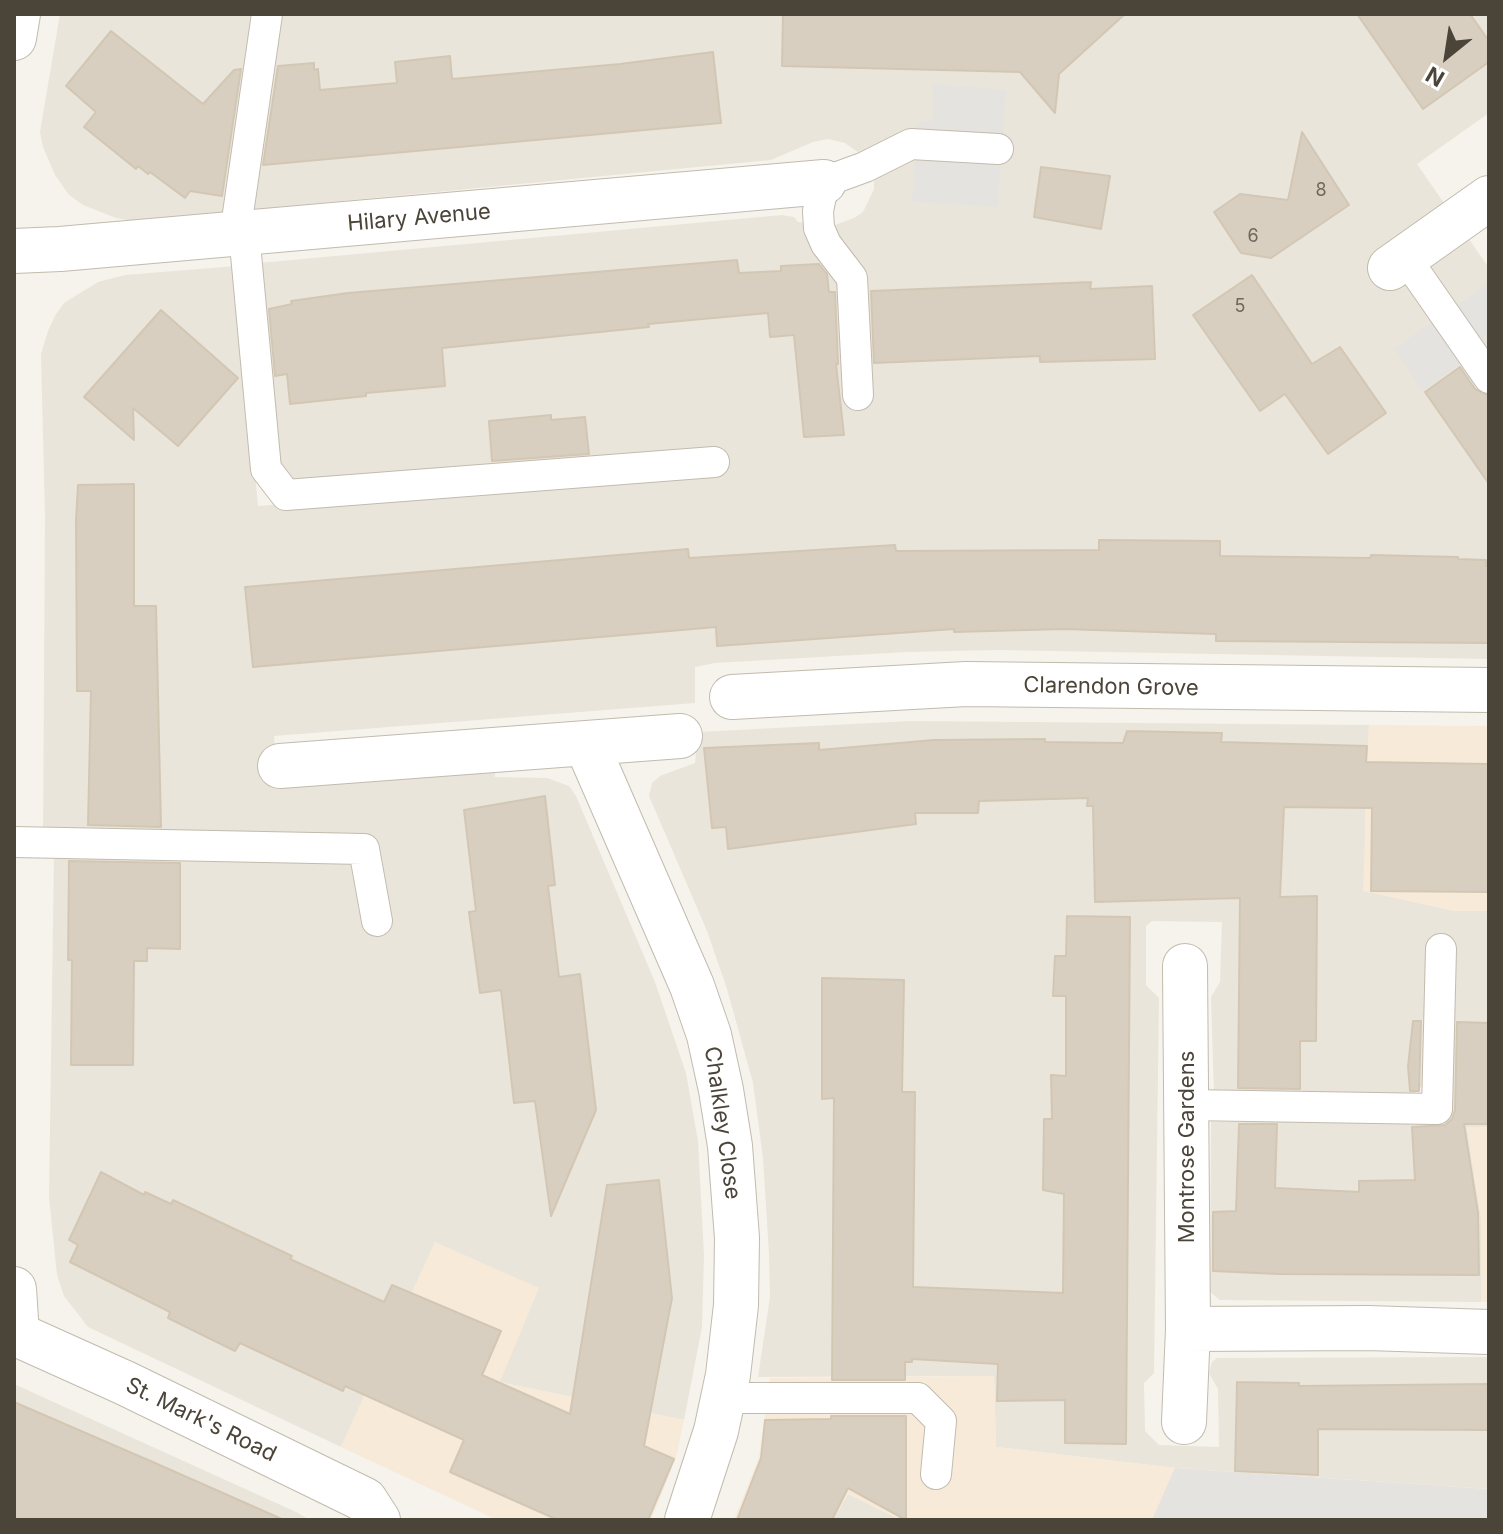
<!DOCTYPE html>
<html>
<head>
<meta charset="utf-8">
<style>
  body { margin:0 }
  #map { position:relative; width:1503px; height:1534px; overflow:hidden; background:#f6f3ec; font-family:Inter,sans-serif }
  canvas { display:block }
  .frame { position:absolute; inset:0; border:16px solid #4b4439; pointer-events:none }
  .north { position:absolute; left:1407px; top:16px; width:80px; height:80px; -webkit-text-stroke:6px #fff; paint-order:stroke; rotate:210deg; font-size:22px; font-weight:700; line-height:32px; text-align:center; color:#4b4439 }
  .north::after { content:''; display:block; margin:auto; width:28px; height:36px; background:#4b4439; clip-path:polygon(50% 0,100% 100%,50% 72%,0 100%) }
</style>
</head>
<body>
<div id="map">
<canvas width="1503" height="1534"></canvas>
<div class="frame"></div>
<div class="north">N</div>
</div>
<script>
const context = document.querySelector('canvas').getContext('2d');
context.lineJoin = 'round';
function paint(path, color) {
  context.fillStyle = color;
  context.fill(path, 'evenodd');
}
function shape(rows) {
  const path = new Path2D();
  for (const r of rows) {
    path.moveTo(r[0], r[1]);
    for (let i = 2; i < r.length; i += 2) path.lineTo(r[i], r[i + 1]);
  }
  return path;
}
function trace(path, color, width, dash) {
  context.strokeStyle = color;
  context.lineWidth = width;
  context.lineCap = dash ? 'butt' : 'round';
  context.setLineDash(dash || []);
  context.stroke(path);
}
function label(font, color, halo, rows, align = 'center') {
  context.font = font + ' Inter,sans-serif';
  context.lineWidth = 6;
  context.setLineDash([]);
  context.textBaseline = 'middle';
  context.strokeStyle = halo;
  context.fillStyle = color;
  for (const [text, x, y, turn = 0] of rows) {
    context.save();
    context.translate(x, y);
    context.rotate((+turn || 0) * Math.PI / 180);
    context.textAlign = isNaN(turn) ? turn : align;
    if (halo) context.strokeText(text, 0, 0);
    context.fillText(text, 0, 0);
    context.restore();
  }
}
const residential = shape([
  [60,14,1489,14,1489,113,1417,164,1489,268,1489,659,997,650,907,652,715,663,695,667,695,703,274,736,277,780,495,759,495,777,547,778,569,786,576,796,655,982,686,1073,698,1141,704,1255,702,1327,684,1420,499,1382,435,1243,341,1447,88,1327,64,1296,57,1275,49,1197,54,854,43,838,45,516,41,354,48,331,56,314,64,303,98,282,125,275,236,266,258,506,722,474,293,481,277,468,259,263,782,215,794,217,798,222,835,225,854,218,863,212,874,189,874,174,863,156,845,143,828,139,813,142,771,160,133,221,116,218,83,205,69,195,55,175,43,147,40,132],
  [911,721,1369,725,1365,830,1453,911,1489,911,1489,1127,1467,1128,1481,1218,1481,1302,1220,1300,1210,1292,1211,1122,1447,1120,1445,1098,1452,939,1432,940,1424,1084,1407,1101,1214,1095,1211,997,1220,982,1222,922,1152,921,1146,926,1146,985,1159,998,1154,1373,1144,1383,1145,1431,1159,1445,1219,1447,1218,1389,1209,1373,1212,1362,1217,1358,1489,1357,1489,1489,1176,1468,996,1447,994,1376,758,1377,770,1297,769,1254,763,1158,753,1083,727,989,707,931,649,796,652,783,660,776,695,763,698,732],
  [14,1384,296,1512,310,1520,14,1520],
  [848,1494,901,1520,833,1520]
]);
const commercial = shape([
  [1369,725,1489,726,1489,911,1453,911,1363,891],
  [1467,1127,1489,1127,1489,1302,1481,1302,1481,1218],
  [435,1242,539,1288,500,1382,684,1420,676,1458,651,1520,497,1520,341,1447],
  [994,1376,996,1447,1176,1468,1489,1489,1489,1520,901,1520,848,1494,833,1520,734,1520,759,1457,770,1378]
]);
const parking = shape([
  [933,84,1006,90,998,207,912,202,917,122,933,121],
  [1489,283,1489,332,1483,337,1488,344,1422,391,1395,348],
  [1175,1468,1489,1489,1489,1520,1152,1520]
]);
const building = shape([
  [783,14,1125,14,1059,74,1055,113,1020,72,782,66,783,14],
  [1357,14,1470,14,1489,41,1489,62,1423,109,1357,14],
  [111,31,203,104,234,70,241,69,222,196,190,191,185,198,150,172,148,174,138,166,136,169,84,127,96,112,66,86,111,31],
  [713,52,721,123,263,165,278,66,314,63,314,70,318,69,320,90,397,83,395,62,450,56,452,79,620,64,713,52],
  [1302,132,1349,205,1271,258,1241,253,1214,212,1240,194,1288,200,1302,132],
  [1041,167,1110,176,1101,229,1034,217,1041,167],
  [737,260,739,273,781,271,781,266,819,264,827,274,829,292,835,292,838,364,836,364,844,435,804,437,794,335,770,337,768,313,648,324,649,327,442,348,445,386,366,393,366,396,290,404,287,374,275,376,269,309,292,304,291,301,348,293,737,260],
  [1252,275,1312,364,1340,347,1386,413,1328,454,1285,394,1260,411,1193,315,1252,275],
  [1091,282,1090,289,1152,286,1155,359,1040,362,1040,356,874,363,871,291,1091,282],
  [161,310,238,378,178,446,133,408,134,440,84,397,161,310],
  [1460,367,1475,389,1489,396,1489,484,1425,392,1460,367],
  [551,415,551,420,585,417,589,454,492,461,489,421,551,415],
  [134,484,134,606,156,606,161,827,88,825,91,691,77,691,76,520,78,485,134,484],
  [1099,540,1220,541,1220,556,1370,558,1371,555,1458,557,1458,559,1486,560,1486,566,1489,566,1489,643,1216,641,1216,634,1064,629,954,632,954,629,717,646,716,627,253,667,245,587,688,549,689,558,895,545,896,551,1099,550,1099,540],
  [1127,731,1222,733,1221,742,1367,746,1366,762,1489,764,1489,892,1371,891,1372,808,1284,807,1280,897,1317,896,1316,1041,1300,1041,1300,1089,1238,1088,1240,898,1095,902,1093,806,1087,806,1088,798,979,801,978,813,915,813,916,824,728,849,726,827,712,828,704,748,819,743,819,750,934,740,1045,739,1045,742,1123,743,1127,731],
  [545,796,555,885,548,886,559,977,580,974,596,1110,551,1216,535,1101,514,1103,501,990,480,993,469,912,476,911,464,810,545,796],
  [69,861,180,863,180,949,147,948,147,961,134,961,133,1065,71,1065,72,960,68,960,69,861],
  [1067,916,1130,917,1126,1444,1065,1443,1065,1400,997,1401,998,1364,912,1359,912,1362,905,1362,905,1380,832,1380,834,1098,822,1099,822,978,904,980,902,1092,915,1092,913,1287,1063,1293,1064,1194,1043,1190,1044,1119,1052,1119,1051,1075,1066,1076,1066,996,1053,996,1055,956,1066,956,1067,916],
  [1413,1021,1421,1021,1419,1091,1410,1091,1408,1066,1413,1021],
  [1457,1022,1489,1023,1489,1124,1464,1124,1478,1213,1479,1275,1279,1274,1213,1271,1213,1212,1236,1211,1239,1124,1277,1124,1275,1188,1359,1192,1359,1181,1415,1180,1412,1127,1445,1125,1452,1119,1455,1110,1457,1022],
  [101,1172,144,1195,145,1192,171,1204,173,1200,292,1256,290,1259,384,1302,392,1285,501,1331,482,1375,570,1414,607,1185,659,1180,672,1298,644,1446,674,1459,648,1520,558,1520,450,1472,464,1440,345,1386,343,1391,240,1343,235,1351,168,1318,170,1312,70,1262,78,1245,69,1240,101,1172],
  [1237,1382,1299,1383,1299,1386,1489,1384,1489,1430,1318,1429,1318,1475,1235,1471,1237,1382],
  [14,1402,155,1463,284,1520,14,1520,14,1402],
  [831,1416,906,1416,906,1520,848,1488,832,1520,737,1520,761,1458,765,1420,831,1419,831,1416]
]);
const service = shape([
  [244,233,266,469,286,495,714,462],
  [235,234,267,14],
  [1405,257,1489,378],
  [858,395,852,278,826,244,819,228,818,211,824,182,865,167,911,144,998,149],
  [14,842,364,849,377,921],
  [1187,1105,1437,1109,1441,949],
  [723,1398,918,1398,941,1421,936,1474]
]);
const minor = shape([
  [14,38,18,14],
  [14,251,60,249,824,182],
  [1390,268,1489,198],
  [732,697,966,684,1489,690],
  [586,743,692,986,709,1035,721,1090,730,1146,737,1238,736,1305,728,1375,716,1431,687,1520],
  [280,766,680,736],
  [14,1289,17,1334],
  [1188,1329,1368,1328,1489,1332],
  [1184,1422,1188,1329,1185,966]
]);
const tertiary = shape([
  [14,1333,125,1383,365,1500,378,1520]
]);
const numberNames = [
  ["8",1321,191],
  ["6",1253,237],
  ["5",1240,307]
];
const streetNames = [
  ["Hilary Avenue",419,218,-5],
  ["Clarendon Grove",1111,687,1],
  ["Chalkley Close",722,1123,82],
  ["Montrose Gardens",1187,1147,-90],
  ["St. Mark's Road",201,1420,26]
];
paint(residential, '#eae5da');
paint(commercial, '#f7ead8');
paint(parking, '#e5e3e0');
paint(building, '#d8cfc1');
trace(building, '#d3c7b4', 2);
trace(service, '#c2bbae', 32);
trace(minor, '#c2bbae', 46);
trace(tertiary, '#c2bbae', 46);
trace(service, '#fff', 30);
trace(minor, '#fff', 44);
trace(tertiary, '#fff', 44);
label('18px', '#6e675b', null, numberNames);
label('22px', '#4b4439', '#fff', streetNames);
</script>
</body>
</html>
